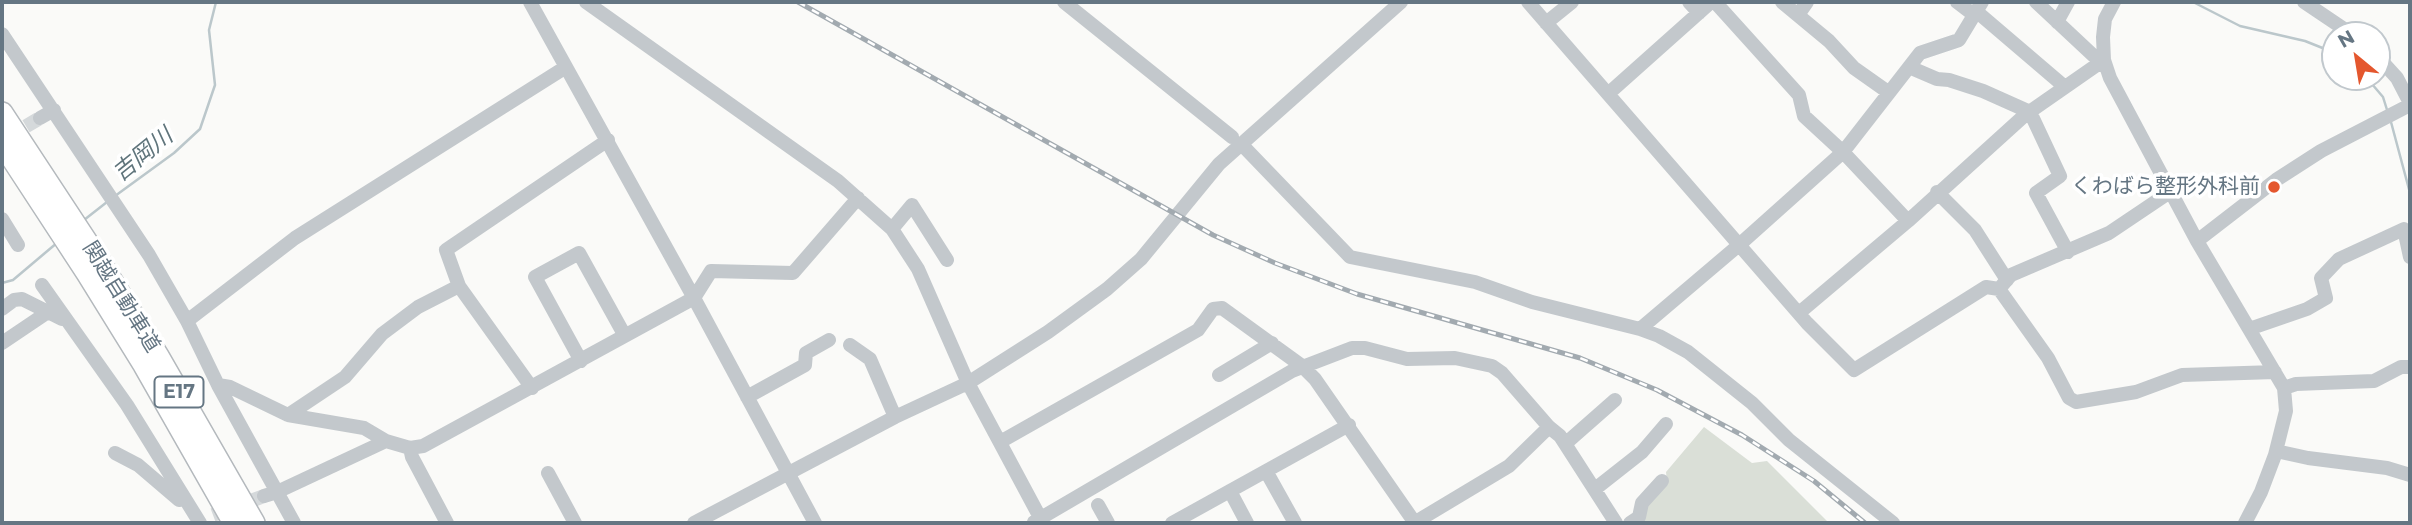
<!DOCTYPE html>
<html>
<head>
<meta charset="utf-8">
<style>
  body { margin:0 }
  #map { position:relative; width:2412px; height:525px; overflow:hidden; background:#fafaf8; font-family:Montserrat,sans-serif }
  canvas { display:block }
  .frame { position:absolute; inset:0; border:4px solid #657683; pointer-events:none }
  .north { position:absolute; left:2321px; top:21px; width:70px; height:70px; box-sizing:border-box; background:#fff; border:2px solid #c1c8cd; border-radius:50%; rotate:330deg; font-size:19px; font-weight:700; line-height:28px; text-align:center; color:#657683 }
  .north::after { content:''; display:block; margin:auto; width:24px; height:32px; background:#e4572e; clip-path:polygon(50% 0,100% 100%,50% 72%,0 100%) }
</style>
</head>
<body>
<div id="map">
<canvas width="2412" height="525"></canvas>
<div class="frame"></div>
<div class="north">N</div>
</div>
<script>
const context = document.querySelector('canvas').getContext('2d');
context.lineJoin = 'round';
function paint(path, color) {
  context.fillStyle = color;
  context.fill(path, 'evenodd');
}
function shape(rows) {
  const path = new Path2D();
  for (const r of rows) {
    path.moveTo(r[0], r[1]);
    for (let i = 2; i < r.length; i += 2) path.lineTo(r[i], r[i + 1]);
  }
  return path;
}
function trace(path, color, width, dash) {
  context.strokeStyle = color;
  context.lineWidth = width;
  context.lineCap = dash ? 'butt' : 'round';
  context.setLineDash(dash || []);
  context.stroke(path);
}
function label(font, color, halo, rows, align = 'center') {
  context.font = font + ' Montserrat,"Noto Sans JP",sans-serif';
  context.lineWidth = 7;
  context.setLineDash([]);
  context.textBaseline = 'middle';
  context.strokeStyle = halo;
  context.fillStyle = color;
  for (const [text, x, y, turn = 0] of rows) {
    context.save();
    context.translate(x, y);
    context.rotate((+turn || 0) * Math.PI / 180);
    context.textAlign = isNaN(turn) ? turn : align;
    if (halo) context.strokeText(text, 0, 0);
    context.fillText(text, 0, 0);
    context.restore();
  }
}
const green = shape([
  [1704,427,1752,463,1767,461,1829,523,1637,523,1645,504,1667,482,1666,472]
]);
const stream = shape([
  [2193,2,2240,26,2305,41,2335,53],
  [2366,77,2383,97,2388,113],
  [2391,122,2410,193],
  [115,196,174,153,200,129,215,85,209,30,216,2],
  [84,220,107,202],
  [2,283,13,280,58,242]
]);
const minorTunnel = shape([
  [8,137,40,118],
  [213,515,264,496]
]);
const minor = shape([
  [530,2,694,298,815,523],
  [586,2,838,181,892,229,918,269,968,383,1043,523],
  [1064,2,1232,137],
  [1528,2,1807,323,1854,370,1986,287,1999,289,2048,358,2069,398,2076,402,2136,392,2182,375,2275,372],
  [1689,2,1699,13],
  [1715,2,1799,95,1804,116,1843,152,1908,221],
  [1782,2,1829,41,1854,68,1888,92],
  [1957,2,1974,15],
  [2036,2,2097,59,2104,60],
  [2114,2,2105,19,2103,37,2104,60,2110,78,2197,241,2284,388,2286,411,2275,455,2261,492,2245,523],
  [2304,2,2353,35],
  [1976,11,2065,87],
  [1798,15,1807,2],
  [2057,22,2068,2],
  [1546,23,1572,2],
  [2,34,149,255,187,321,218,385,294,523],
  [2377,56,2397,78,2410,103],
  [1909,67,1937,79,1949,80,1983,91,2030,112,2060,176,2036,193,2068,252],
  [1609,93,1711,2],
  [40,118,54,110],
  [1246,149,1350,257,1475,282,1532,302,1640,329,1659,336,1688,352,1752,403,1789,440,1893,523],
  [1937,192,1975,230,2007,280],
  [2,219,18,245],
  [892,229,912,205,947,260],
  [2197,241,2276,180,2321,151,2410,105],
  [42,285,127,405,200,523],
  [459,286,532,388],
  [1999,289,2011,275,2109,233,2170,192],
  [2,309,14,300,22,299,62,319],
  [1799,313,1908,221,2025,115,2104,60],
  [187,321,295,238,566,67],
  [1640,329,1739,245,1843,152,1920,53,1959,40,1982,2],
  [2249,329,2307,309,2326,298,2321,278,2339,259,2404,229,2410,257],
  [2,343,48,312],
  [850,345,870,359,895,417],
  [581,361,535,277,579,253,625,336],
  [1219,375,1272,343],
  [218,385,230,387,288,415,364,428,386,441],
  [2284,388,2296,384,2374,381,2401,367,2410,367],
  [747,397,805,365,806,353,829,340],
  [288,415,345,377,382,334,418,307,459,286,446,250,608,140],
  [1000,442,1198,330,1213,309,1222,308,1302,366,1315,379,1415,523],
  [1565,444,1615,400],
  [410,448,412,457,447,523],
  [2276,451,2308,458,2387,468,2410,475],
  [115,453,138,465,179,500,182,499],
  [1266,471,1295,523],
  [548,473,575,523],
  [1595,489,1642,452,1666,424],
  [1230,491,1247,523],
  [264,496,277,492,386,441,410,448,423,446,694,298,711,271,793,273,858,198],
  [1098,505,1108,523],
  [1034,522,1292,371,1352,348,1365,348,1407,359,1455,358,1492,366,1502,373,1549,427,1560,436,1616,523],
  [694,523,895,417,968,383,1048,332,1107,289,1141,259,1219,164,1401,2],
  [1172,523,1349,425],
  [1414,523,1509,466,1549,427],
  [1630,523,1639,517,1642,503,1662,481]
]);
const highway = shape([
  [2,113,100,262,158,356,254,523],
  [2,143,87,273,144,365,234,523]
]);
const rail = shape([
  [798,2,1213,235,1275,263,1357,294,1580,358,1657,390,1742,435,1814,481,1865,523]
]);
const markers = [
  [2274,187,7,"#e4572e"]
];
const shields = [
  [179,392,49]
];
const shieldNames = [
  ["E17",179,392]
];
const poiNames = [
  ["くわばら整形外科前",2260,187]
];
const streetNames = [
  ["関越自動車道",121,297,58]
];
const waterNames = [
  ["吉岡川",143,155,-39]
];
paint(green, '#dadfd7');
trace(stream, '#bbc7cb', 2.5);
trace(minorTunnel, '#d5d9db', 14, [14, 7]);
trace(highway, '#b4b9bd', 24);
trace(minor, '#c3c8cc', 14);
trace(highway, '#fff', 21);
trace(rail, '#a2aab0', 5);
trace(rail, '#fff', 2.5, [8]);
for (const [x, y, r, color] of markers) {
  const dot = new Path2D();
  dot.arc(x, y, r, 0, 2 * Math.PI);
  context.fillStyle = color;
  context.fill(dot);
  trace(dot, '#fff', 2.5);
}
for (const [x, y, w] of shields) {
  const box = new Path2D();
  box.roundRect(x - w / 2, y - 15.5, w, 31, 5);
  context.fillStyle = '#fff';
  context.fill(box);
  trace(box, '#657683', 2);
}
label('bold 19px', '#657683', null, shieldNames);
label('21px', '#657683', '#fff', poiNames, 'right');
label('21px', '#657683', '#fff', streetNames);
label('italic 23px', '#60757c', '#fff', waterNames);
</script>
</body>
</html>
